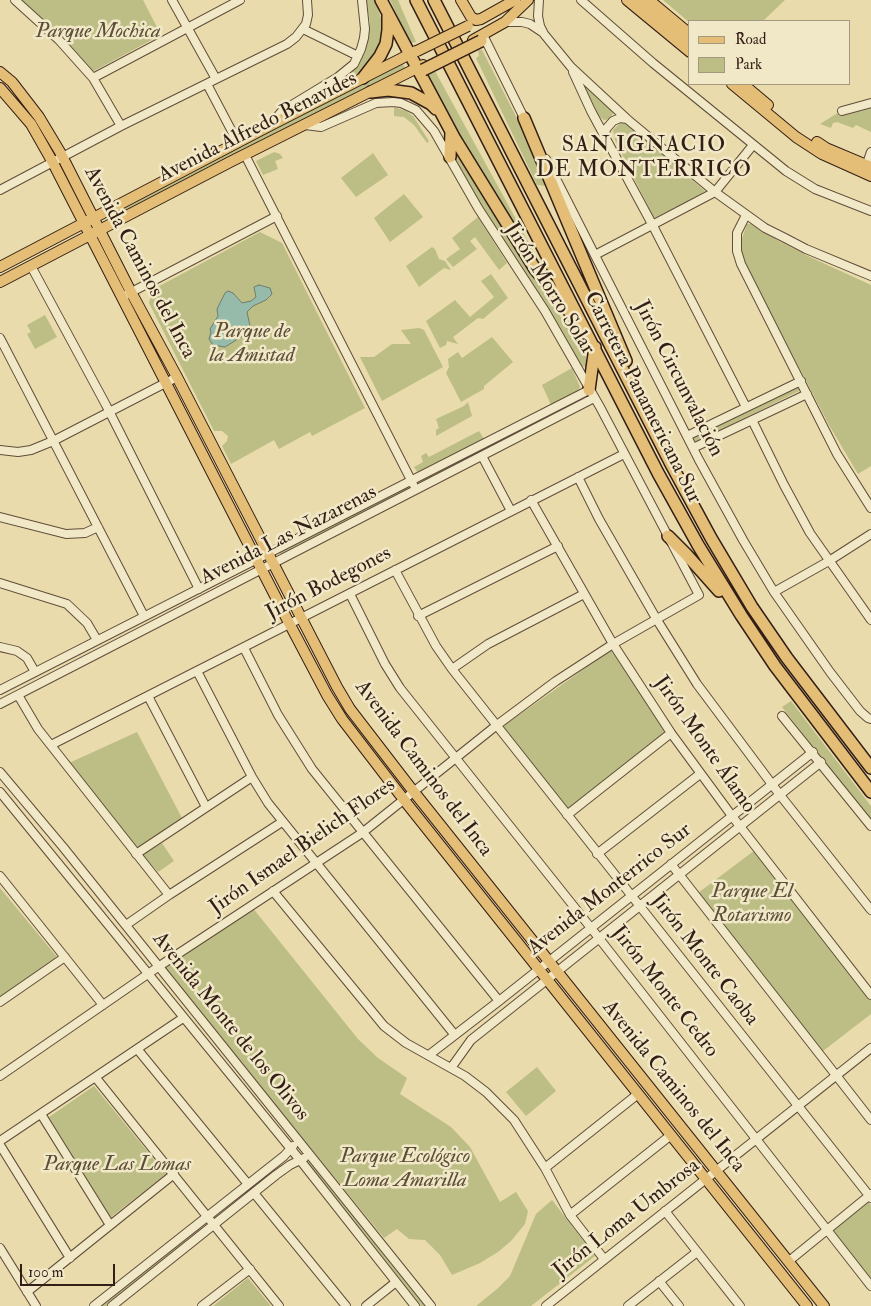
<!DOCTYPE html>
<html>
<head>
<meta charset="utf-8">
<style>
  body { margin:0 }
  #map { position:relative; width:871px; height:1306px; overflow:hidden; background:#e9dbab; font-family:"IM FELL Double Pica",serif }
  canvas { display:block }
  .legend { position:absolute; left:688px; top:20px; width:162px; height:65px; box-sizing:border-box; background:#f1e8c8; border:1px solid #a59780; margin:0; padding:6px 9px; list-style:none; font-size:15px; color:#331e15 }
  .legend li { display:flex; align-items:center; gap:10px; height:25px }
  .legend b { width:25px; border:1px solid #a59780 }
  .scale { position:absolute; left:20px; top:1264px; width:95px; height:22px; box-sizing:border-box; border:2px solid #331e15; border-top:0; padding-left:6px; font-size:15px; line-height:18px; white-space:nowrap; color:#331e15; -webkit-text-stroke:4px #f1e8c8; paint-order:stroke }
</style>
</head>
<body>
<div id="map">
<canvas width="871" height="1306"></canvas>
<ul class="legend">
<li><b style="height:6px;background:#e4be76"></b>Road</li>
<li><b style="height:14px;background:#bcbe85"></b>Park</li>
</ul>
<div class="scale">100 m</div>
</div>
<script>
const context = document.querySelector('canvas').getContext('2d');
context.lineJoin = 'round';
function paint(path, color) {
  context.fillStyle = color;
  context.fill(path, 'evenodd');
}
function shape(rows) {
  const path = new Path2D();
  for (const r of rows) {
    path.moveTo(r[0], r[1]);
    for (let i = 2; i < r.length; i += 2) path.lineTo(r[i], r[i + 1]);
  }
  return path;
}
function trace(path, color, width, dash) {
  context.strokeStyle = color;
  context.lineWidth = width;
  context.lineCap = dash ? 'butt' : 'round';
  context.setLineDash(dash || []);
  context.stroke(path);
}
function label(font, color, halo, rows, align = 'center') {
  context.font = font + ' "IM FELL Double Pica",serif';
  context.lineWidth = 5;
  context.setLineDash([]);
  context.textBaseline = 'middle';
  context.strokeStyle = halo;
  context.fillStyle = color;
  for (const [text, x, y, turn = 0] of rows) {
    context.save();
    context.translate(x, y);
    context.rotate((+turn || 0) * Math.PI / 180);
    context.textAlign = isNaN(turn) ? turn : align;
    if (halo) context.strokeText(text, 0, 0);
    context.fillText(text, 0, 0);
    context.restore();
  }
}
const green = shape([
  [21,0,143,0,161,35,92,72],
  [366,0,375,0,385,30,378,50,368,66,354,76,342,82,356,68,366,49,370,22],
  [390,0,398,0,416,42,410,43],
  [663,0,785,0,763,21,690,21,690,23],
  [478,50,482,50,524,132,548,186,537,185,476,58,479,56],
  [403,64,406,70,110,220,108,216,285,122],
  [435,71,541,265,537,264,471,155,426,75],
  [580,82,611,108,613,113,610,119,604,120,600,117],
  [871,105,871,132,856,125,853,128,837,122,833,123,831,128,820,124,836,114],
  [394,107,406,111,413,116,429,141,427,143,414,125,404,117,394,116],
  [620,123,627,124,705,191,683,204,654,218,615,140,613,130],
  [455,151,586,357,586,367,581,366,457,165],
  [274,152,280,154,283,158,275,161,278,169,263,175,256,161],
  [373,153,388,175,356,197,341,178],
  [404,194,423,217,390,242,374,218],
  [478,217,507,263,499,270,475,237,470,241,477,249,453,267,446,259,460,249,452,238],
  [747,224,752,224,777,240,810,257,871,285,871,466,858,474,829,425,752,277,741,253,741,241],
  [260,232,282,243,365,408,312,436,310,432,279,449,274,440,231,464,222,446,227,441,228,436,222,431,214,431,149,303,152,290],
  [432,247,435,249,439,259,445,261,451,270,444,268,419,287,406,266],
  [491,274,508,298,483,319,478,318,453,337,458,344,447,341,446,345,440,348,426,321,455,300,470,317,494,297,481,281],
  [45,315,57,337,35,349,27,334,31,332,27,325],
  [419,328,424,330,443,367,382,401,360,357,374,357,392,344,411,344,401,330],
  [492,337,513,362,484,386,484,389,461,402,446,373,449,367,448,359,458,352,462,358],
  [572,368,580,387,578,391,551,405,542,385],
  [798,384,801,390,694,443,691,438],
  [586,394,588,398,422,482,420,479],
  [468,402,472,416,436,436,436,430,439,428,436,419,464,406],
  [479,431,484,439,418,473,414,467,423,462,421,456,426,453,429,457],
  [408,487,410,490,281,556,280,552],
  [611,650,667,733,568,809,502,727],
  [791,701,871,806,871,820,782,707],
  [137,732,183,820,137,850,69,763],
  [162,843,174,861,158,872,143,855],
  [755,850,871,1000,871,1014,823,1051,698,893],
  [0,888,57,957,0,996],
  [252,907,358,1039,378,1058,407,1078,400,1094,451,1127,470,1147,500,1202,516,1192,528,1211,525,1224,511,1241,498,1252,480,1263,452,1275,440,1255,425,1240,409,1239,397,1229,384,1238,163,967],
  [537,1067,556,1091,526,1116,506,1092],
  [94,1086,166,1174,111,1217,49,1117],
  [306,1160,310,1162,426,1306,420,1306,307,1163],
  [552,1200,595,1256,531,1306,476,1306,497,1289,510,1276,536,1214],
  [868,1201,871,1205,871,1280,831,1230],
  [199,1225,203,1231,107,1306,98,1306],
  [248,1278,271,1306,213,1306]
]);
const water = shape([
  [259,285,270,288,272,294,266,300,253,306,247,312,250,326,246,334,225,347,213,345,209,339,211,332,210,329,218,316,217,309,225,293,228,291,233,293,242,303,251,301,256,297,254,287,259,285]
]);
const minor = shape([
  [15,0,59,40,93,78,121,126],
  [172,0,216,79],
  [539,0,538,16,540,26,544,34,571,67,627,119,715,192,765,228,785,238,806,249,871,276],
  [581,0,653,63,786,171,815,189,871,211],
  [505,22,522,22,530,24,542,32],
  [303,29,358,56],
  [483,35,525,120],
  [573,72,591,111,652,224,746,407],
  [93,78,240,0],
  [207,84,238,143],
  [842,111,871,103],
  [272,123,282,111,338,77,354,64,361,49,364,38,365,29,362,0],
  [605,136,606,129,613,121,620,118,627,119],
  [245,155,413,484],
  [546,159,699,460,743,540,774,592,830,672,860,711,868,718,871,719],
  [865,169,871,152],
  [0,190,121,126,287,44,296,37,306,24,308,15,307,0],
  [746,215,737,233,737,251,741,264,837,454,871,508],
  [595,255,715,192,753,145],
  [31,266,106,405,199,589],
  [122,297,277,216],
  [0,338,144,616],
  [752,420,784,485,810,533,871,620],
  [687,436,801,381],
  [693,448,807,394],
  [0,450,18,452,31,450,53,441,177,377],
  [482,456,511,511],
  [578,477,599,519,657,620,697,684,780,795,871,910],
  [531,500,613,644,671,733,732,816,871,995],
  [0,517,66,534,85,533,98,527],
  [395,570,436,646,452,669,871,1198],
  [0,583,67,604,87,623,97,640],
  [774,592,829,561,871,534],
  [350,594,385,664,400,688,591,928,871,1286],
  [418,616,558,546],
  [0,647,17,651,27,658,35,672],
  [244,648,278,715,312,769,499,1001],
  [452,669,488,644,584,594],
  [197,671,252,777,268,803,454,1034],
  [0,690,589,390],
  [18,695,38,729,169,895],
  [148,696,206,807],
  [0,704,594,398],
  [782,716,871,826],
  [51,745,624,454],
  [0,772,63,847,431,1306],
  [0,792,300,1160,415,1306],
  [567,815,671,733],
  [136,854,252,777],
  [597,854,700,774],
  [671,864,871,1120],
  [0,876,103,1005],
  [273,891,384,1026,406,1043,465,1076,486,1092,514,1120,545,1168,570,1215,604,1259],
  [126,925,169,895,282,822],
  [0,1002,65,957],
  [138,1050,247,1183],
  [429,1055,499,1001,813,752],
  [451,1068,471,1040,821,762],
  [0,1076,158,967,362,833,497,725,556,681,613,644,699,595,600,407,545,311,478,208,434,131,416,110,401,103,393,102,376,103,321,127,305,125],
  [96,1078,279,1306],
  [41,1114,110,1225],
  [0,1141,183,1018],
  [0,1145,70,1258],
  [545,1168,638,1094],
  [254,1193,346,1306],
  [665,1211,740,1306],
  [570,1215,671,1135],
  [0,1248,36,1306],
  [789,1261,871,1194],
  [659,1281,679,1306],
  [27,1292,174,1174],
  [94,1306,284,1156,293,1146],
  [112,1306,276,1175,290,1165,304,1158],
  [202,1306,250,1269],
  [366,1306,396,1282],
  [546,1306,871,1048],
  [628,1306,697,1252]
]);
const major = shape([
  [461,0,471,17],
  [627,0,690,52],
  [649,0,690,34],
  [471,17,476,20,481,19,515,0],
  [473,40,505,22,528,0],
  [0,72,12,82,39,117,60,152,131,292,177,377,337,687,350,709,410,787,824,1306],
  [732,84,796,137,822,154,871,176],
  [743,84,768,105],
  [0,88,31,124,52,161,288,621,327,695,342,719,408,805,807,1306],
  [817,142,826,148,871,167],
  [0,267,269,126,416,51],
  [0,282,230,162,423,65]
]);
const highway = shape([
  [381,0,455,139,535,269,573,316],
  [416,0,658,473,698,545,741,615,775,666,871,792],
  [434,0,672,466,711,538,752,607,787,658,871,768],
  [639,0,690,44],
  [363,78,380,56,386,44,388,30,388,16],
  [371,92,388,90,411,93,431,104,436,109],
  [524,118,626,361],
  [450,157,451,132],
  [589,390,595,347],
  [668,536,686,554,719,591]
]);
const majorBridge = shape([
  [417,51,468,26]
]);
const highwayBridge = shape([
  [423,70,481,41]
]);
const parkNames = [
  ["Parque Mochica",98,32],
  ["Parque de",252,332],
  ["la Amistad",252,356],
  ["Parque El",752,892],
  ["Rotarismo",752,916],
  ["Parque Ecológico",405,1157],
  ["Loma Amarilla",405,1181],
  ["Parque Las Lomas",117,1165]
];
const streetNames = [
  ["Avenida Alfredo Benavides",258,128,-27],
  ["Avenida Caminos del Inca",139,263,62],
  ["Jirón Morro Solar",549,289,58],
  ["Jirón Circunvalación",678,379,63],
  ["Carretera Panamericana Sur",642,398,63],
  ["Avenida Las Nazarenas",289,536,-27],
  ["Jirón Bodegones",329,584,-27],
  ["Jirón Monte Álamo",704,745,55],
  ["Avenida Caminos del Inca",423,769,53],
  ["Jirón Ismael Bielich Flores",303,847,-35],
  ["Avenida Monterrico Sur",610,890,-38],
  ["Jirón Monte Caoba",704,960,52],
  ["Jirón Monte Cedro",664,992,52],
  ["Avenida Monte de los Olivos",230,1027,51],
  ["Avenida Caminos del Inca",673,1087,51],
  ["Jirón Loma Umbrosa",627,1219,-38]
];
const neighbourhoodNames = [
  ["SAN IGNACIO",644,146],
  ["DE MONTERRICO",644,171]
];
paint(green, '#bcbe85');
paint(water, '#97bbaa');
trace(water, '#6f7c6e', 1);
trace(minor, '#604d3a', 10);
trace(major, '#331e15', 12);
trace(highway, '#331e15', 14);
trace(minor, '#f1e8c8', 8);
trace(major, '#e4be76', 10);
trace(highway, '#e4be76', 11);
trace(majorBridge, '#331e15', 12, []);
trace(highwayBridge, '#331e15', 14, []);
trace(majorBridge, '#e4be76', 10);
trace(highwayBridge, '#e4be76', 11);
label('italic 21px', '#5c4e37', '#f1e8c8', parkNames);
label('21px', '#331e15', '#f1e8c8', streetNames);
context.letterSpacing = '1px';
label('22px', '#331e15', '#f1e8c8', neighbourhoodNames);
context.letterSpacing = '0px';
</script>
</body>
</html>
